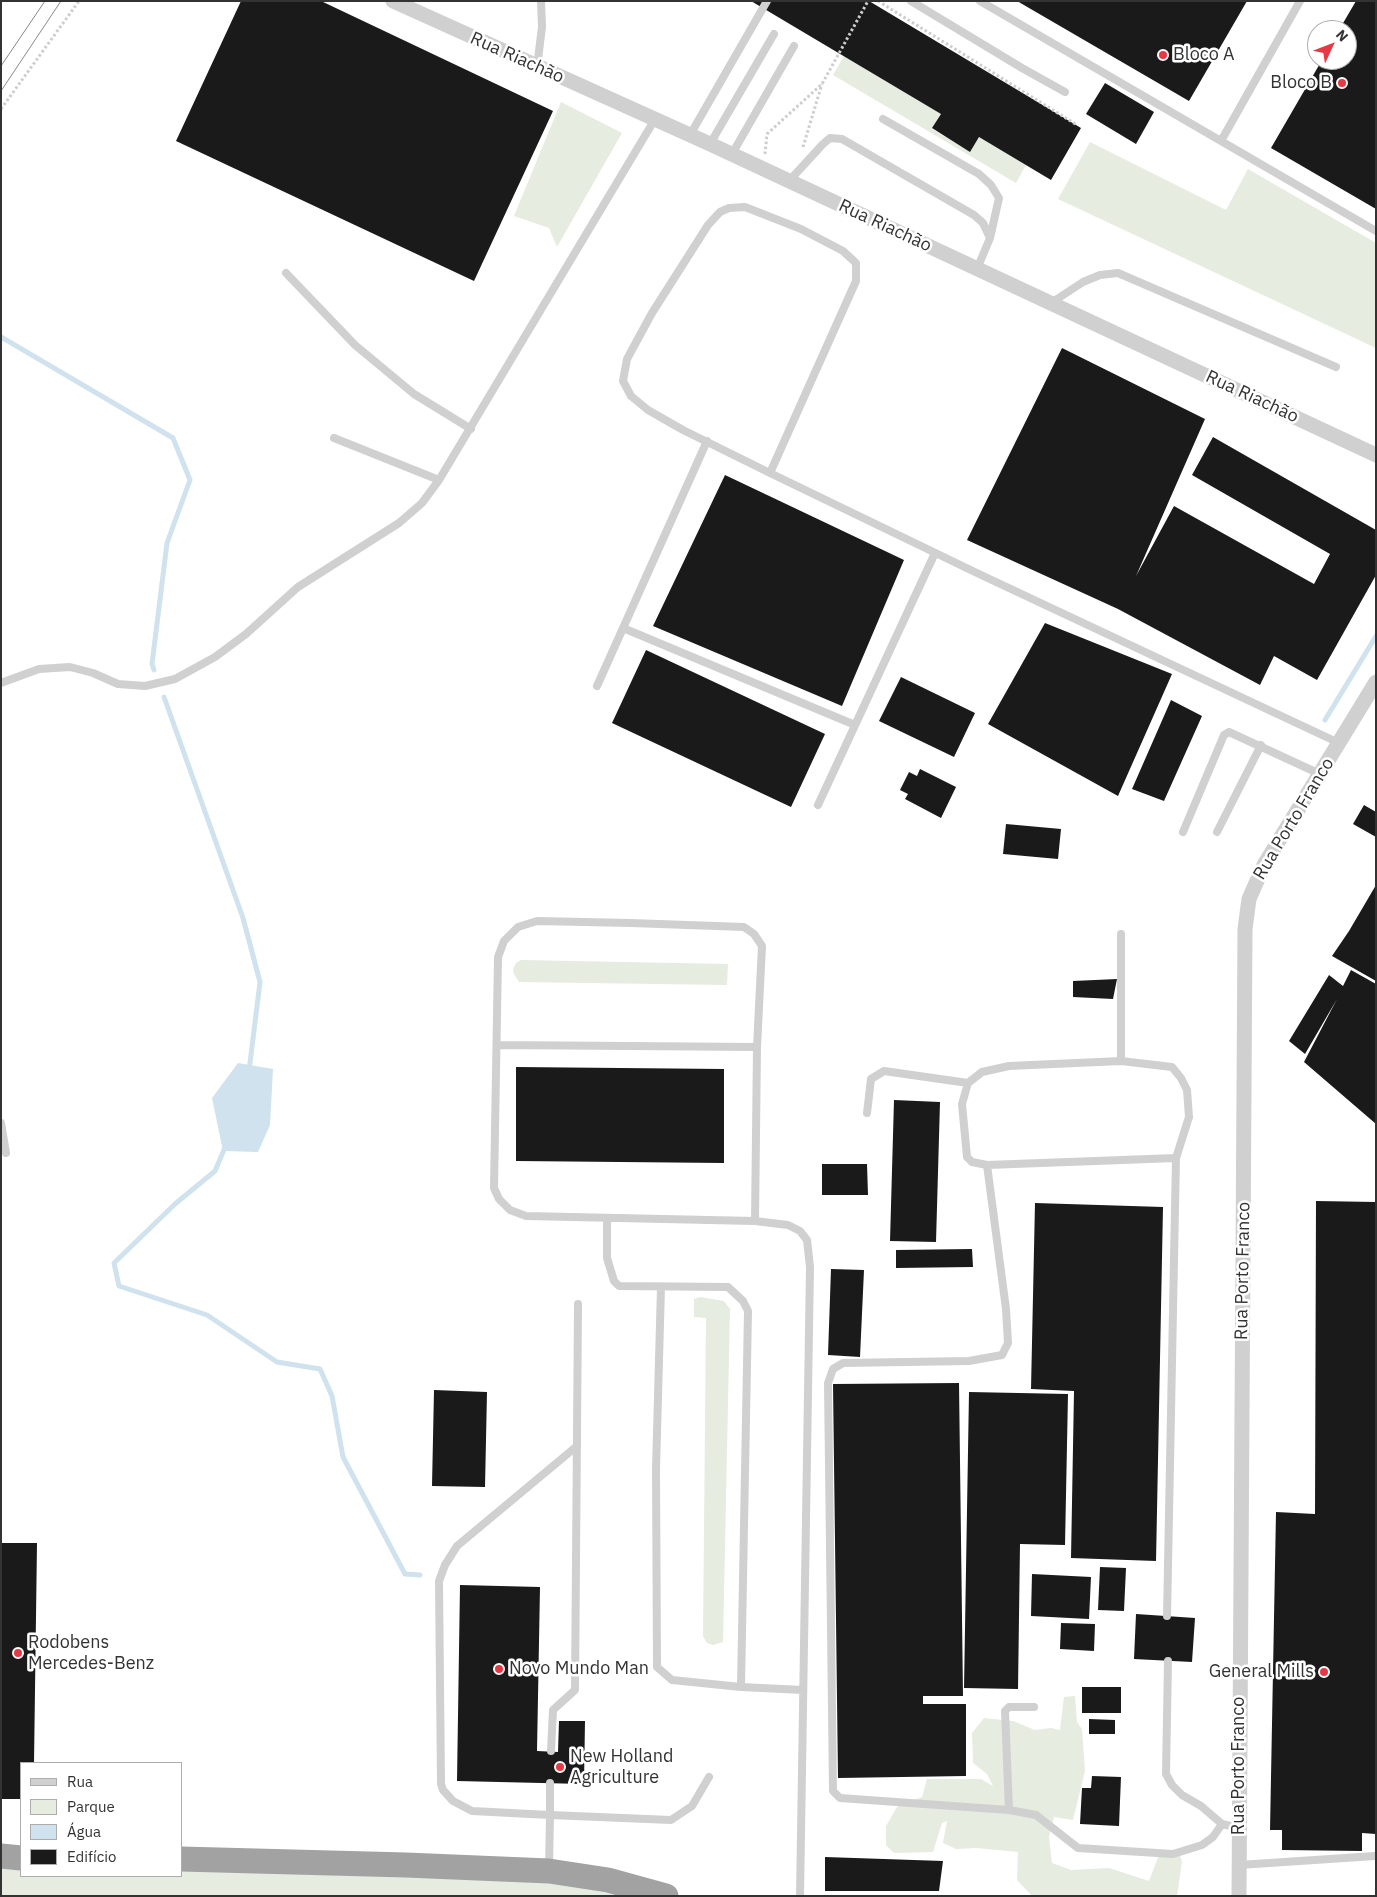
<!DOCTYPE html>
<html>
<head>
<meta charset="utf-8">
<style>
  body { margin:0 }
  #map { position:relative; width:1377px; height:1897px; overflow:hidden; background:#fff; font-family:"IBM Plex Sans",sans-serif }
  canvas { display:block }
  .frame { position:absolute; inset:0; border:2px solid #333; pointer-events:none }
  .legend { position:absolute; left:20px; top:1762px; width:162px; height:115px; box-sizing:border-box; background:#fff; border:1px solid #adadad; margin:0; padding:6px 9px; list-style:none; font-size:15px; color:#333 }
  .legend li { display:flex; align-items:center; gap:10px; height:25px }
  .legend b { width:25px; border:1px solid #adadad }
  .north { position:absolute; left:1307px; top:20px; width:50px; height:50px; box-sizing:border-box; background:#fff; border:1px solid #adadad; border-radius:50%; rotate:47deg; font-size:14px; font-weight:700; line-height:20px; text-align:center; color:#333 }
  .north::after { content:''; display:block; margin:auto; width:18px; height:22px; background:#e63946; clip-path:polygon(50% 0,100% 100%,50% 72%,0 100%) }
</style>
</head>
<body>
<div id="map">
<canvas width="1377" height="1897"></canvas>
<div class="frame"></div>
<ul class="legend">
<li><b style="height:6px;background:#d0d0d0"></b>Rua</li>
<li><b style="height:14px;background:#e6ecdf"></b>Parque</li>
<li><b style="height:14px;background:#cfe2ee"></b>Água</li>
<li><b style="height:14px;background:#1a1a1a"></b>Edifício</li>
</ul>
<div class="north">N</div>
</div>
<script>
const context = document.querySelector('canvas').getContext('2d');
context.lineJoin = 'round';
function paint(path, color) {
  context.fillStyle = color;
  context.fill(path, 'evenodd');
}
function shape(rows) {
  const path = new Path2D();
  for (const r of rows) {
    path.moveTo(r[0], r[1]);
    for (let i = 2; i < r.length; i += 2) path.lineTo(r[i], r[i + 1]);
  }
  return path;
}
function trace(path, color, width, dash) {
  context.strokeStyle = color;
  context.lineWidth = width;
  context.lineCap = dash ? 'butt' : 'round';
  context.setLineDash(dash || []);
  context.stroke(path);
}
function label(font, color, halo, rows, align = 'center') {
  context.font = font + ' "IBM Plex Sans",sans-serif';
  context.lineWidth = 5;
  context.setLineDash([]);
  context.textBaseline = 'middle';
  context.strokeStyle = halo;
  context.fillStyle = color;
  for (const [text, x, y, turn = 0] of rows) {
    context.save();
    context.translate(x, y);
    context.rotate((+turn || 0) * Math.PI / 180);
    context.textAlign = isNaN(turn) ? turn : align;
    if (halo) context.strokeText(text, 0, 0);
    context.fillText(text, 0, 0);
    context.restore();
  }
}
const green = shape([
  [844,56,941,114,932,129,970,151,979,137,1026,165,1016,183,833,75],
  [561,102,622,133,557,247,549,228,514,216],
  [1090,142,1226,210,1248,169,1376,243,1376,348,1058,199],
  [521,960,728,964,727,985,519,982,514,974,513,969,516,963],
  [700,1297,724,1301,730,1309,723,1642,713,1645,707,1643,703,1636,706,1318,694,1317,694,1299],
  [1075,1696,1077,1722,1082,1729,1085,1771,1073,1820,1054,1817,1049,1837,1052,1863,1071,1870,1109,1868,1149,1881,1159,1855,1179,1852,1182,1862,1177,1896,1032,1896,1017,1880,1018,1852,977,1848,956,1849,943,1843,947,1821,942,1823,933,1852,894,1853,886,1845,886,1826,897,1807,922,1797,927,1779,981,1779,993,1786,987,1774,973,1763,972,1733,984,1718,1013,1721,1035,1730,1051,1728,1060,1730,1064,1697],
  [1,1856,21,1858,21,1876,181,1876,181,1859,549,1871,666,1896,1,1896]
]);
const water = shape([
  [238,1063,273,1069,270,1125,258,1152,223,1151,212,1098]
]);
const stream = shape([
  [1,337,173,438,190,480,167,543,152,664,154,670],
  [164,697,243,918,260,982,249,1071],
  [1325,720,1376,636],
  [226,1145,215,1171,175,1204,114,1263,119,1286,207,1315,277,1362,320,1369,332,1396,343,1457,405,1574,420,1575]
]);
const building = shape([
  [241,1,321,1,553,111,474,281,176,141],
  [751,1,869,1,1081,128,1051,180,979,137,970,152,932,128,941,114],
  [1017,1,1247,1,1189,101],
  [1356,1,1376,1,1376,209,1271,148,1322,60,1347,60,1347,30,1339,30],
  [1105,83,1154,112,1136,144,1086,114],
  [1062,348,1205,419,1136,576,1174,506,1314,584,1330,554,1192,475,1213,437,1376,530,1376,575,1317,680,1274,656,1260,685,1118,609,967,540],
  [725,475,904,560,842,706,653,626],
  [1045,623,1172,674,1118,796,988,724],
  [646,650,825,734,791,807,612,723],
  [901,677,975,713,954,757,879,721],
  [1171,700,1202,716,1164,801,1132,789],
  [920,769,956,787,941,818,905,799,908,794,900,790,909,772,917,776],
  [1364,805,1376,812,1376,837,1353,824],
  [1006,824,1061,829,1058,859,1003,854],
  [1376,885,1376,981,1332,956,1349,931],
  [1351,970,1376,984,1376,1124,1304,1062,1337,999,1305,1054,1289,1041,1329,975,1343,986],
  [1117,979,1113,999,1073,997,1073,981],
  [516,1067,724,1069,724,1163,516,1161],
  [894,1100,940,1102,936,1242,890,1241],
  [822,1164,867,1164,868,1195,822,1195],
  [1316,1201,1376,1202,1376,1834,1362,1833,1362,1851,1282,1850,1282,1830,1270,1830,1276,1512,1315,1514],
  [1035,1203,1163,1207,1156,1561,1071,1558,1074,1391,1031,1389],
  [972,1249,973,1267,896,1268,896,1250],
  [831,1269,864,1270,860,1357,828,1355],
  [959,1383,963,1696,923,1696,923,1704,966,1704,966,1776,838,1778,833,1384],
  [434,1390,487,1392,485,1487,432,1486],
  [969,1392,1068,1394,1065,1545,1020,1544,1018,1689,964,1688],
  [1,1543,37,1543,34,1763,21,1763,21,1799,1,1799],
  [1100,1567,1126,1568,1124,1611,1098,1610],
  [1032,1574,1091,1577,1089,1619,1031,1616],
  [460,1585,540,1587,537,1751,558,1752,559,1721,585,1721,584,1784,457,1781],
  [1136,1614,1195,1618,1192,1662,1134,1659],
  [1061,1623,1095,1624,1094,1651,1060,1649],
  [1082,1687,1121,1687,1121,1713,1082,1713],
  [1089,1719,1115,1720,1115,1734,1089,1734],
  [1092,1776,1121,1777,1119,1826,1080,1824,1082,1788,1091,1788],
  [825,1857,943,1861,939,1891,825,1891]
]);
const path = shape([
  [878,1,1077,125],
  [1,109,79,1],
  [803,147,822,84],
  [765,154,767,134,822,84,868,1]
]);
const service = shape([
  [911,1,1022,68,1065,92],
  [980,1,1376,231],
  [537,67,542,27,541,1],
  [883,119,979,174,991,185,999,198,990,238],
  [690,135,767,1],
  [1221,141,1300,1],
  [710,144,774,34],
  [732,154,794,46],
  [789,181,823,144,830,138,842,139,974,215,983,223,990,238,977,269],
  [286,273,355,345,414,394,471,429],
  [1051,303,1083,282,1100,275,1118,273,1336,367],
  [334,438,439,480],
  [770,473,856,281,856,263,843,251,801,229,745,207,729,208,720,212,708,225,652,313,627,359,623,381,631,396,648,410,683,430,770,473,979,574,1339,743],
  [623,628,855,725],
  [1,683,39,669,70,667,93,673,118,684,145,686,175,679,215,657,246,634,298,587,399,523,422,503,439,480,655,119],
  [597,686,707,441],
  [818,805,935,553],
  [1183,832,1224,735,1229,732,1320,774],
  [1217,832,1261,745],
  [1121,934,1121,1061,1172,1067,1181,1078,1187,1090,1189,1117,1176,1158,1167,1616],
  [498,1045,757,1047],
  [1121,1061,1009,1066,982,1072,968,1083,962,1104,967,1157,972,1162,987,1165,1176,1158],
  [867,1113,871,1079,884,1071,968,1083],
  [1,1123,6,1153],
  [987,1165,1006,1309,1008,1343,1002,1355,969,1361,843,1363,833,1369,828,1383,833,1791,840,1798,1009,1810,1036,1815,1078,1848,1173,1854,1202,1845,1213,1837,1222,1824],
  [607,1218,607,1258,614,1281,619,1286,728,1287,743,1301,748,1311,741,1687,803,1690],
  [755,1221,757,1047,762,946,754,934,744,927,631,923,537,921,518,927,504,941,498,957,494,1188,499,1199,510,1210,526,1216,755,1221,788,1225,800,1231,807,1240,810,1267,800,1896],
  [661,1287,656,1469,657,1667,672,1680,741,1687],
  [1168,1661,1166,1774,1172,1785,1182,1795,1201,1806,1222,1824,1239,1828],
  [551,1751,553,1710,575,1690,578,1304],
  [550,1783,550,1815,671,1820,692,1806,709,1777],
  [1009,1810,1005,1711,1009,1707,1034,1707],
  [1239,1865,1375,1856],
  [549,1868,550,1815,472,1811,453,1801,443,1790,441,1784,439,1581,445,1565,457,1546,577,1446]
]);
const minor = shape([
  [393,1,710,144,1376,455],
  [1239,1896,1245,929,1249,899,1264,865,1376,682]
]);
const trunk = shape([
  [1,1856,21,1858],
  [181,1859,406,1865,549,1871,608,1880,666,1896]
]);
const tram = shape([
  [1,66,45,1],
  [1,91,61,1]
]);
const markers = [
  [1163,55,5,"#e63946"],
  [1342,83,5,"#e63946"],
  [18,1653,5,"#e63946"],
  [499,1669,5,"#e63946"],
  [1324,1672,5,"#e63946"],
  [560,1767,5,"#e63946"]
];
const poiNames = [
  ["Bloco A",1173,55],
  ["Bloco B",1332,83,"right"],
  ["Rodobens",28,1643],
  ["Mercedes-Benz",28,1664],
  ["Novo Mundo Man",509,1669],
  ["General Mills",1314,1672,"right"],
  ["New Holland",570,1757],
  ["Agriculture",570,1778]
];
const streetNames = [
  ["Rua Riachão",517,58,24],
  ["Rua Riachão",885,226,25],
  ["Rua Riachão",1252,397,25],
  ["Rua Porto Franco",1294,819,-59],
  ["Rua Porto Franco",1243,1271,-89],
  ["Rua Porto Franco",1239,1766,-90]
];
paint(green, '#e6ecdf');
paint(water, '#cfe2ee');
trace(stream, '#cfe2ee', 5);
paint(building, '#1a1a1a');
trace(path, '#cdcdcd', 3, [2.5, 2.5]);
trace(service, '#d0d0d0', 8);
trace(minor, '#d0d0d0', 15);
trace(trunk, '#a2a2a2', 25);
trace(tram, '#888', 1);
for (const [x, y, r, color] of markers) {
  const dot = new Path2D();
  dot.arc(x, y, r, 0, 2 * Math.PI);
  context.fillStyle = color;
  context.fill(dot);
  trace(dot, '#fff', 2);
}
label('18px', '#333', '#fff', poiNames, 'left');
label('18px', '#333', '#fff', streetNames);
</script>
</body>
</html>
